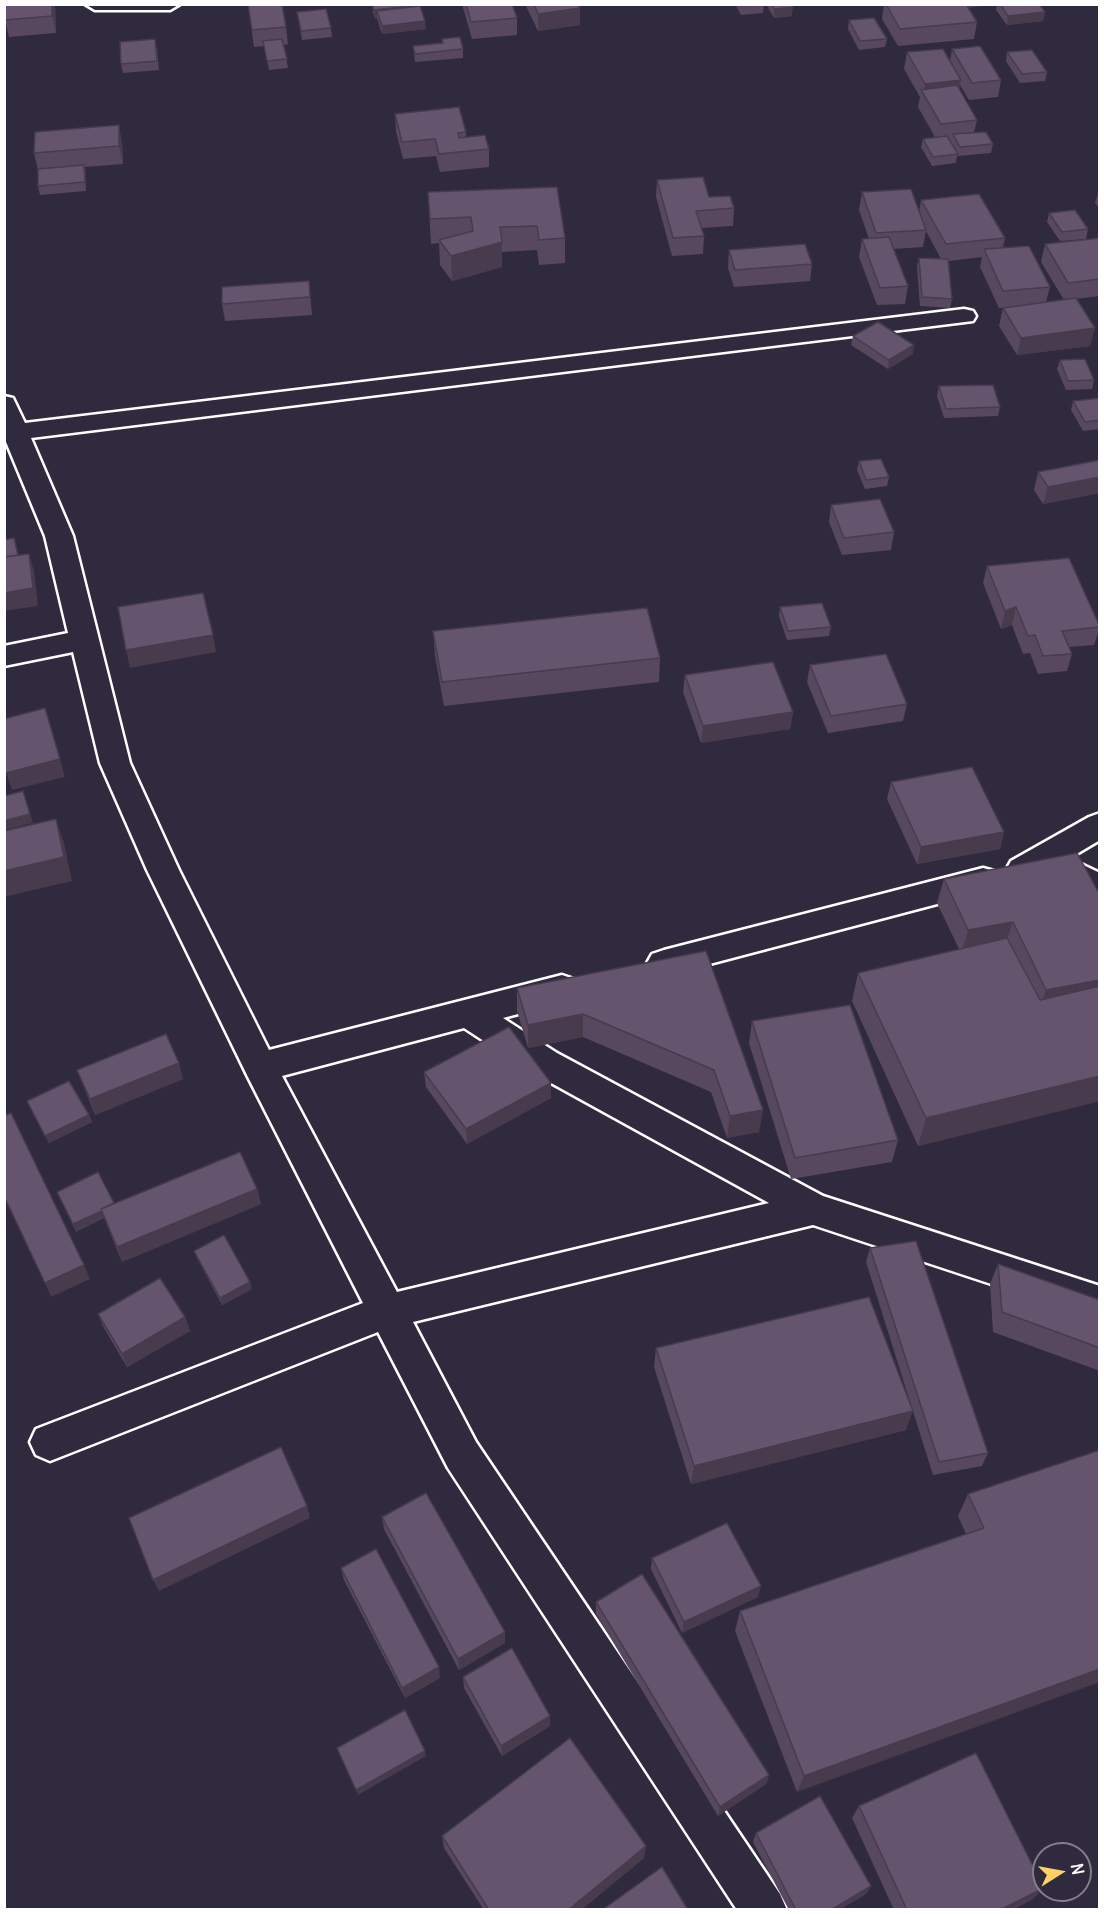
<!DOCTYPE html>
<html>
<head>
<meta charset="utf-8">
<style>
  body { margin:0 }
  #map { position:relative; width:1104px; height:1914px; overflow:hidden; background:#2f2a3d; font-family:Delius,sans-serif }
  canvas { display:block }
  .frame { position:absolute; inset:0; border:6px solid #fff; pointer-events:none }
  .north { position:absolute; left:1032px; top:1842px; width:60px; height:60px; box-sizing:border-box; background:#2f2a3d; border:2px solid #827f8b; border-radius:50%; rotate:79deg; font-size:16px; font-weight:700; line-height:24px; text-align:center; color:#fff }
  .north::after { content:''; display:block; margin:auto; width:21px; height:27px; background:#ffd166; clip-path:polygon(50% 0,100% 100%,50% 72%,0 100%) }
</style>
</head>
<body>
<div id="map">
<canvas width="1104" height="1914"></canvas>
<div class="frame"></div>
<div class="north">N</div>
</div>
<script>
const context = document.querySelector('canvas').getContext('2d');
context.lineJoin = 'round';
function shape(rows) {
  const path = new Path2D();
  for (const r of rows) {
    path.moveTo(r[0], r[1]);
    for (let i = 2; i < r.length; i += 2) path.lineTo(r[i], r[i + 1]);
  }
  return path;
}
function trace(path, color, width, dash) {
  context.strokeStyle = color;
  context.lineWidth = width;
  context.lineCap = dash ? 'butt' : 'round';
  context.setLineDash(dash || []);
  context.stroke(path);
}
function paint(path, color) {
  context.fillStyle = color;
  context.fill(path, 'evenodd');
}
const minor = shape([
  [85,4,180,4,170,10,95,10,85,4],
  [964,309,973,311,976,316,973,321,31,438,73,536,130,763,179,870,269,1050,562,975,574,979,579,989,574,999,503,1018,557,1053,823,1196,1100,1286,1100,1320,813,1225,413,1322,476,1442,780,1894,787,1910,737,1910,448,1468,378,1332,50,1461,36,1455,30,1442,36,1429,363,1303,248,1077,147,870,100,763,73,652,4,666,4,646,68,633,45,536,4,437,4,396,13,398,25,423,964,309],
  [464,1028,533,1073,769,1203,397,1292,282,1076,464,1028],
  [1100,813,1100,840,1063,862,1081,864,1100,873,1100,903,1089,900,1073,887,1043,882,1039,875,1022,882,1011,879,1006,870,1011,861,1089,817,1100,813],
  [983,868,994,871,999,880,994,889,664,976,652,972,647,963,652,954,664,950,983,868]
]);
const wall = shape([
  [55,4,56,33,9,37,5,20],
  [248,4,286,27,288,44,284,45,288,68,269,70,264,46,254,47],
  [372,4,410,6,426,29,382,34,377,18,375,19,373,12],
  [462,4,512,4,517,18,517,35,472,39],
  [525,4,578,4,580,25,538,31],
  [735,4,764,4,763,13,741,15],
  [766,4,792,4,792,16,774,18],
  [884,4,995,4,968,8,977,22,974,39,898,46,882,19],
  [997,4,1039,4,1045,12,1043,21,1007,25,996,10],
  [297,12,331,28,332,37,302,40],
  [849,20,887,39,885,47,859,50,848,29],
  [442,43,463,49,463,58,415,62,413,46],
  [157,48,159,70,123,73,121,64],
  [952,49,1001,80,998,97,969,100,960,85,960,91,977,120,974,132,993,144,991,153,958,156,957,155,956,163,932,166,921,147,923,139,935,137,918,107,920,97,904,69,907,52,950,61],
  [1007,52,1047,72,1045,81,1020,83,1006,61],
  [395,114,466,132,466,137,489,149,489,167,440,172,436,156,403,159,396,131],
  [122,143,123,164,85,167,86,174,86,191,40,195,38,186,38,170,34,153],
  [657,180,709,197,734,208,733,226,701,228,704,236,703,254,672,256,656,197],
  [557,187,565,238,565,263,539,265,537,250,502,252,502,267,452,281,440,265,439,243,431,244,428,192],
  [862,192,919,212,921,200,1005,238,1003,247,1050,287,1046,302,1064,300,1041,262,1045,244,1100,238,1100,296,1076,299,1090,346,1017,355,999,326,1003,308,999,308,980,267,982,257,949,261,952,299,950,308,920,306,917,267,919,258,941,259,926,231,923,247,893,249,908,286,905,304,877,305,859,257,862,239,869,239,859,210],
  [1098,194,1100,194,1100,209,1095,203],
  [1049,213,1088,229,1086,239,1060,241,1047,222],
  [729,250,812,264,810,281,734,287,728,268],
  [309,281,312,315,225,321,222,304],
  [853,336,913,354,888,369,851,345],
  [1060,360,1094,380,1092,389,1066,390,1057,369],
  [939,386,1000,407,998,416,944,418,937,396],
  [1100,398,1100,429,1083,431,1071,410,1073,401],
  [1100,460,1100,493,1043,504,1034,490,1038,472],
  [859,461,889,477,887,486,865,489,857,470],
  [831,505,894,532,891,550,842,555,829,522],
  [987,566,1100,627,1094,645,1069,647,1072,654,1067,671,1038,674,1030,653,1023,654,1012,625,1001,629,983,583],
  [780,607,831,627,829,636,787,640,779,616],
  [433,631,660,658,659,682,444,706,435,656],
  [810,665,907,704,903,721,828,733,807,682],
  [685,675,793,712,790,729,701,743,683,692],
  [891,782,1004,832,1000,849,917,864,887,799],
  [944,879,1100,895,1100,1101,918,1146,852,1001,858,973,959,949,937,903],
  [706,951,759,1132,727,1138,711,1092,583,1037,528,1048,517,1011,517,988],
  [752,1021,898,1140,892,1162,791,1179,749,1043],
  [77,1070,183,1079,95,1115],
  [424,1072,551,1098,467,1144,426,1087],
  [27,1101,89,1115,92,1122,49,1143],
  [257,1189,261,1204,122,1262,104,1218,76,1232,57,1192,114,1203],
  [870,1248,988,1453,982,1466,933,1475,866,1262],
  [194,1251,252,1289,222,1305,197,1258],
  [998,1264,1100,1300,1100,1371,993,1332,990,1284],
  [98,1314,185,1317,190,1331,127,1367,104,1328],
  [656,1348,906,1430,691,1484,654,1367],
  [1100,1450,797,1792,735,1631,740,1611,966,1534,958,1516,968,1494],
  [382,1517,505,1632,505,1643,459,1670,384,1529],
  [652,1558,758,1597,682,1633,651,1569],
  [341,1568,440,1678,405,1698,344,1580],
  [596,1602,769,1775,766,1784,718,1816,596,1614],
  [463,1677,550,1716,550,1726,502,1756,464,1688],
  [859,1806,1033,1899,1012,1910,894,1910,852,1818],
  [756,1833,871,1886,866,1894,839,1910,789,1910,753,1842],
  [442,1836,644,1858,581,1910,484,1910,444,1848]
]);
const shadedWall = shape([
  [52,4,55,4,56,33,52,16],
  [968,4,995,4,967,8],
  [410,6,411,15,377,11,377,18,375,19,374,10],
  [793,7,792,16,774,18,774,9],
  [580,8,580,25,538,31,538,14],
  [1045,12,1043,21,1007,25,1008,16],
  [425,21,426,29,382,34,382,26],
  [961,80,958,97,923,94,925,84],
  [119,125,122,143,123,164,119,146],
  [84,165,86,174,86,191,85,182],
  [502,242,502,267,452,281,451,256],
  [1095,328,1090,346,1017,355,1021,338],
  [914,345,913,354,888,369,889,360],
  [1100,477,1100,493,1043,504,1048,487],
  [29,554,34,571,38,606,4,611,4,593],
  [1016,607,1012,625,1001,629,1005,611],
  [213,635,216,652,130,668,126,650],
  [793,712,790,729,701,743,703,726],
  [51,726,65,777,12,790,6,773],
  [23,791,33,823,4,830,4,821],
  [56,819,64,843,72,881,4,897,4,871],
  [1004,832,1000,849,917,864,921,847],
  [1013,922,1005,945,961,954,968,930],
  [1100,980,1100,1001,1038,1013,1046,990],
  [583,1014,583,1037,528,1048,528,1025],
  [179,1063,183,1079,95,1115,90,1099],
  [1100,1076,1100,1101,918,1146,926,1118],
  [551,1083,551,1098,467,1144,466,1129],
  [763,1110,759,1132,727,1138,730,1116],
  [89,1115,92,1122,49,1143,45,1136],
  [257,1189,261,1204,122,1262,117,1247],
  [102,1211,104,1218,76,1232,73,1224],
  [84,1265,90,1279,51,1297,45,1283],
  [250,1282,252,1289,222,1305,220,1298],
  [185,1317,190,1331,127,1367,122,1354],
  [913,1411,906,1430,691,1484,694,1466],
  [307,1506,310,1518,159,1591,153,1580],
  [761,1586,758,1597,682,1633,684,1622],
  [505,1632,505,1643,459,1670,458,1659],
  [439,1667,440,1678,405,1698,402,1688],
  [1100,1669,1100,1682,797,1792,804,1776],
  [550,1716,550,1726,502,1756,501,1746],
  [425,1751,426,1756,358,1795,356,1790],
  [769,1775,766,1784,718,1816,720,1807],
  [646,1846,644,1858,581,1910,568,1910],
  [871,1886,866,1894,839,1910,831,1910],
  [1044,1888,1033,1899,1012,1910,1000,1910]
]);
const building = shape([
  [5,4,52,4,52,16,5,20,5,4],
  [248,4,282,4,286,27,252,30,248,4],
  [372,4,410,4,410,6,374,10,372,4],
  [466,4,512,4,517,18,471,22,466,4],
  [534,4,578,4,580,8,538,14,534,4],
  [740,4,757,4,741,6,740,4],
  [772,4,792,4,793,7,774,9,772,4],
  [886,4,966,4,977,22,900,29,886,4],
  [1000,4,1039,4,1045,12,1008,16,1000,4],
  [420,6,425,21,382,26,377,11,420,6],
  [326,9,331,28,301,31,297,12,326,9],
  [874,18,887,39,860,41,849,20,874,18],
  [460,37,463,49,415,54,413,46,443,43,442,39,460,37],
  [155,39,157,61,121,64,120,42,155,39],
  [282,39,287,59,267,61,263,41,282,39],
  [980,46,1001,80,972,83,952,49,980,46],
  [943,49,961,80,925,84,907,52,943,49],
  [1032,50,1047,72,1022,74,1007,52,1032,50],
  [957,85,977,120,941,124,921,90,957,85],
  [459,107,466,132,458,133,459,138,485,135,489,149,439,154,435,139,402,142,395,114,459,107],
  [119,125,119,146,34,153,35,132,119,125],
  [986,132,993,144,960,147,953,134,986,132],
  [947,136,958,154,933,157,923,139,947,136],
  [84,165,85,182,38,186,38,169,84,165],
  [703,177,709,197,730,196,734,208,696,211,704,236,673,238,657,180,703,177],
  [557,187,565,238,539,240,537,226,500,227,502,242,451,256,439,240,473,231,471,217,430,219,428,192,557,187],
  [911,189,926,230,876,233,862,192,911,189],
  [979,194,1005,238,946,244,921,200,979,194],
  [1075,210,1088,229,1062,232,1049,213,1075,210],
  [889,237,908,286,880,288,862,239,889,237],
  [1100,238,1100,279,1068,283,1045,244,1100,238],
  [805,244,812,264,735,270,729,250,805,244],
  [1029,246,1050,287,1003,291,984,249,1029,246],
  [919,258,948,259,952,299,922,297,919,258],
  [309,281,310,297,222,304,222,287,309,281],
  [1076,298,1095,328,1021,338,1003,308,1076,298],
  [878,322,914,345,889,360,853,336,878,322],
  [1085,359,1094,380,1068,381,1060,360,1085,359],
  [993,385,1000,407,946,409,939,386,993,385],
  [1100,398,1100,420,1085,422,1073,401,1100,398],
  [881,459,889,477,866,480,859,461,881,459],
  [1100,460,1100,477,1048,487,1038,472,1100,460],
  [880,499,894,532,844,538,831,505,880,499],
  [14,538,18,555,4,557,4,540,14,538],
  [29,554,33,588,4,593,4,557,29,554],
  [1069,558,1100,627,1062,631,1072,654,1043,656,1035,635,1028,636,1016,607,1005,611,987,566,1069,558],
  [203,593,213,635,126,650,118,607,203,593],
  [822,603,831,627,788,631,780,607,822,603],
  [647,608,660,658,442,682,433,631,647,608],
  [886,654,907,704,831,716,810,665,886,654],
  [773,662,793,712,703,726,685,675,773,662],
  [45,708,60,759,6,773,4,767,4,719,45,708],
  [972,767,1004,832,921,847,891,782,972,767],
  [23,791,30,814,4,821,4,796,23,791],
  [56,819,64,857,4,871,4,831,56,819],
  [1077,853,1100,895,1100,980,1046,990,1013,922,968,930,944,879,1077,853],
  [1007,938,1040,1000,1100,986,1100,1076,926,1118,858,973,1007,938],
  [706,951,763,1110,730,1116,714,1070,583,1014,528,1025,517,988,706,951],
  [850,1005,898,1140,795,1158,752,1021,850,1005],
  [509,1027,551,1083,466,1129,424,1072,509,1027],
  [166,1034,179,1063,90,1099,77,1070,166,1034],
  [69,1081,89,1115,45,1136,27,1101,69,1081],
  [11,1113,84,1265,45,1283,4,1196,4,1116,11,1113],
  [240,1152,257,1189,117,1247,101,1209,240,1152],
  [98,1172,114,1203,101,1209,102,1211,73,1224,57,1192,98,1172],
  [224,1235,250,1282,220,1298,194,1251,224,1235],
  [916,1241,988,1453,939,1462,870,1248,916,1241],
  [998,1264,1100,1300,1100,1348,1002,1312,998,1264],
  [160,1278,185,1317,122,1354,98,1314,160,1278],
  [869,1297,913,1411,694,1466,656,1348,869,1297],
  [281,1447,307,1506,153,1580,129,1518,281,1447],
  [1100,1450,1100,1669,804,1776,740,1611,984,1528,968,1494,1100,1450],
  [426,1493,505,1632,458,1659,382,1517,426,1493],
  [727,1523,761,1586,684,1622,652,1558,727,1523],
  [376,1549,439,1667,402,1688,341,1568,376,1549],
  [642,1574,769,1775,720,1807,596,1602,642,1574],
  [512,1648,550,1716,501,1746,463,1677,512,1648],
  [405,1710,425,1751,356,1790,337,1748,405,1710],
  [570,1738,646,1846,568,1910,489,1910,442,1836,570,1738],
  [976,1753,1044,1888,1000,1910,907,1910,859,1806,976,1753],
  [820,1796,871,1886,831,1910,796,1910,756,1833,820,1796],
  [662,1867,688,1910,602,1910,662,1867]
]);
trace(minor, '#fff', 5);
paint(minor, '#2f2a3d');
paint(wall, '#57485f');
paint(shadedWall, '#473b4d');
paint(building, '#65546e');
trace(building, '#473b4d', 1.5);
</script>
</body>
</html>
